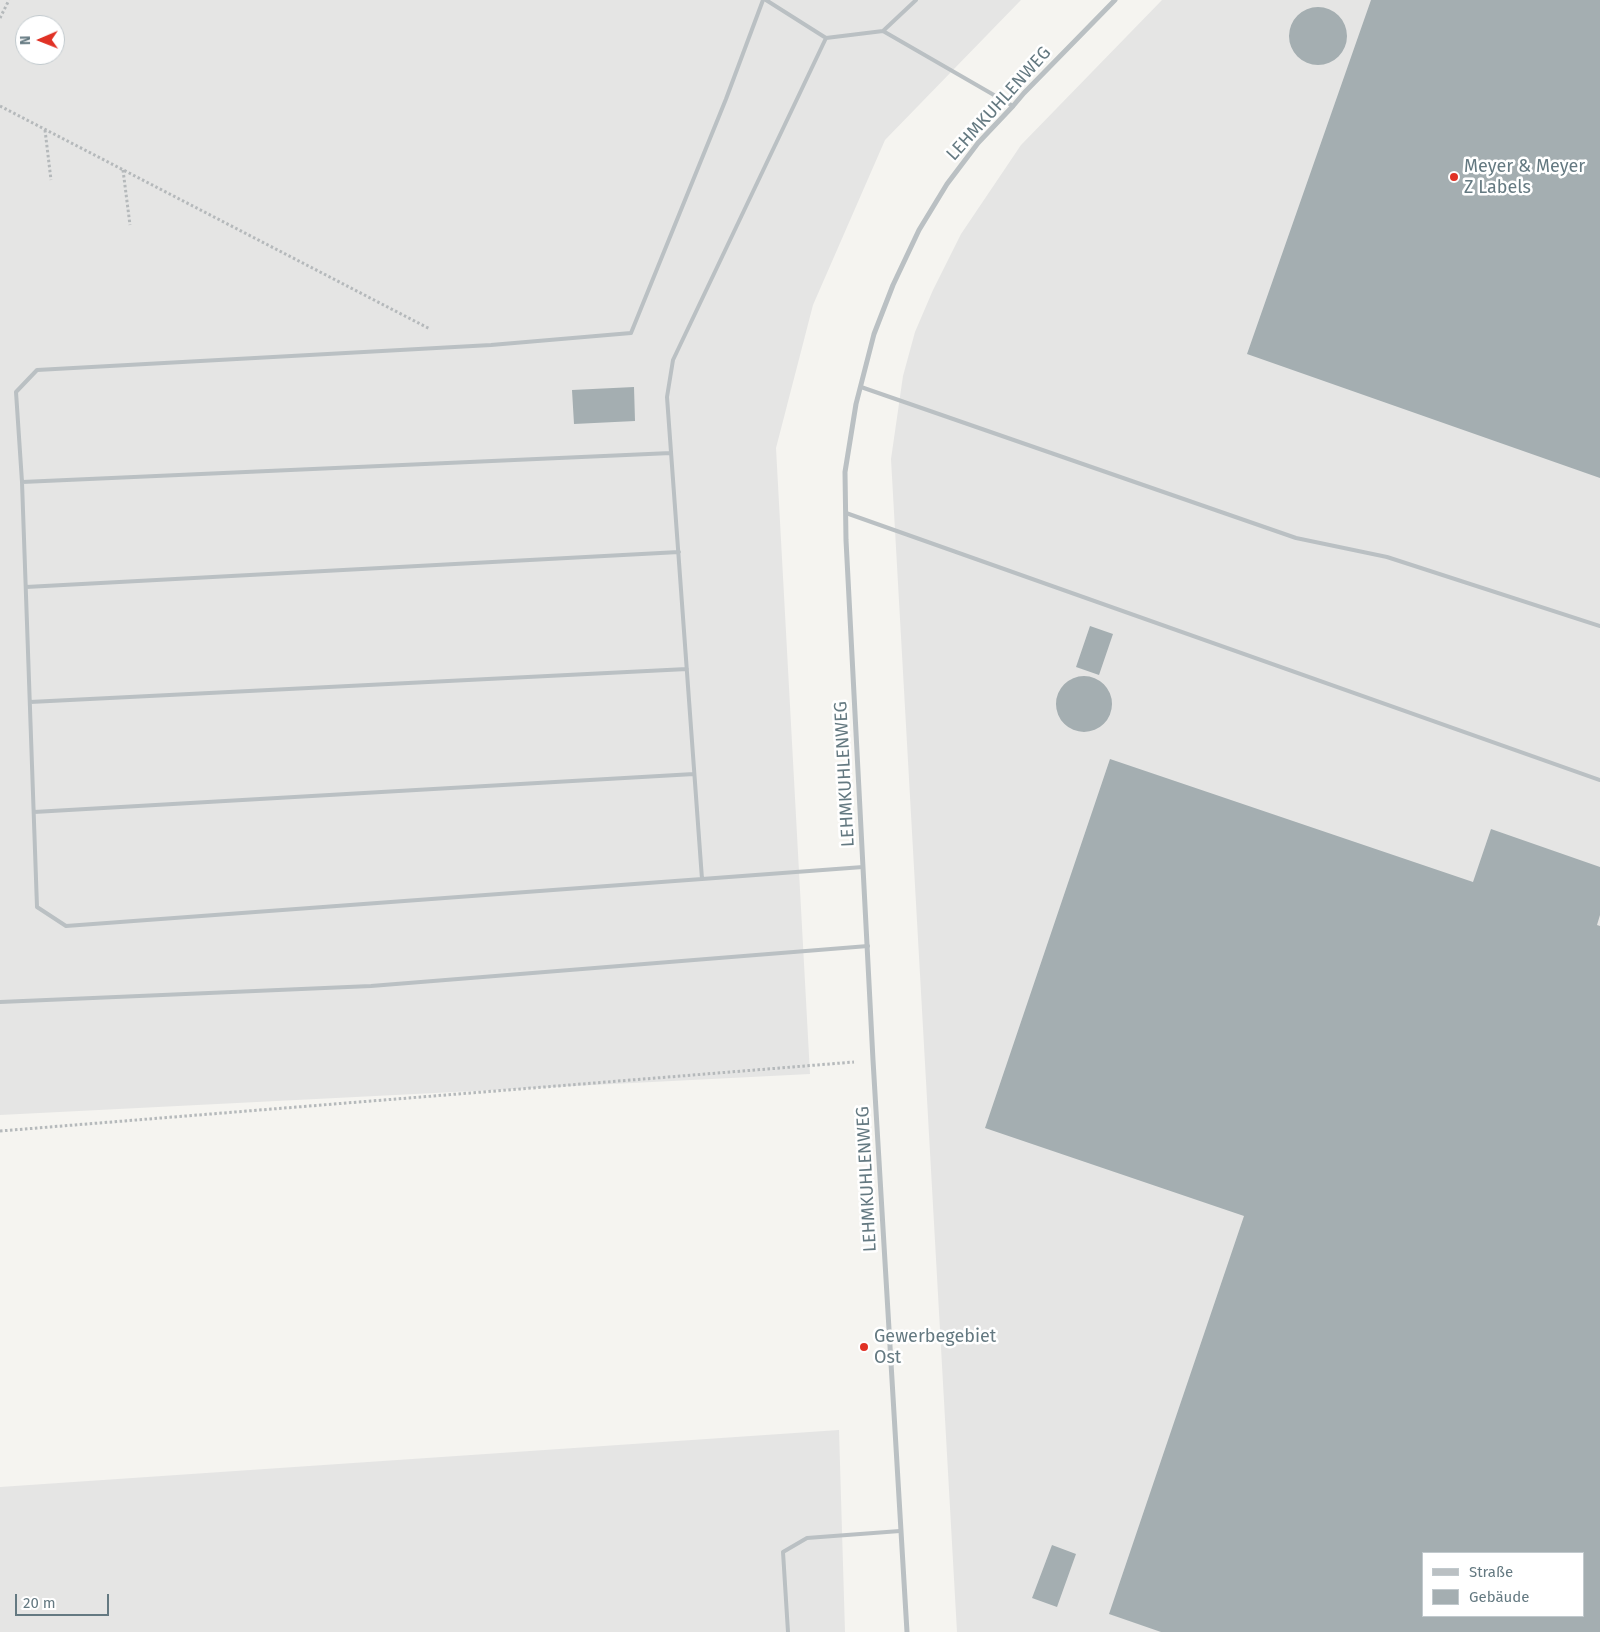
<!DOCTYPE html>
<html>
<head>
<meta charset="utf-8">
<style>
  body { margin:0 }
  #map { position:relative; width:1600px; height:1632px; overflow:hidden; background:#f5f4f0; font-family:"Fira Sans",sans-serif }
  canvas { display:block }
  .legend { position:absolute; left:1422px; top:1552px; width:162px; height:65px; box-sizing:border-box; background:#fff; border:1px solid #c1c9cd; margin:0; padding:6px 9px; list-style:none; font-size:15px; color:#647981 }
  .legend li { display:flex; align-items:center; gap:10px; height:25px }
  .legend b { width:25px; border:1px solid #c1c9cd }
  .north { position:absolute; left:15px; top:15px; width:50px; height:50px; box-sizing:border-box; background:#fff; border:1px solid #c1c9cd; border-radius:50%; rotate:269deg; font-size:14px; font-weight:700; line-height:20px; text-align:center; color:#647981 }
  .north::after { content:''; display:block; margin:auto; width:18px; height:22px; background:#e03125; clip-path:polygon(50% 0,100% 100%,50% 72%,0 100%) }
  .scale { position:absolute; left:15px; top:1594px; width:94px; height:22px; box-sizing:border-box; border:2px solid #647981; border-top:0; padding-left:6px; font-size:15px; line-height:18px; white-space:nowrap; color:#647981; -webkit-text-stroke:4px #fff; paint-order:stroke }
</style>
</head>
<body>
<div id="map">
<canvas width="1600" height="1632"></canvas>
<ul class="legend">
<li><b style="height:6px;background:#bac0c3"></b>Straße</li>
<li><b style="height:14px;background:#a4aeb1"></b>Gebäude</li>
</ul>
<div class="north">N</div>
<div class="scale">20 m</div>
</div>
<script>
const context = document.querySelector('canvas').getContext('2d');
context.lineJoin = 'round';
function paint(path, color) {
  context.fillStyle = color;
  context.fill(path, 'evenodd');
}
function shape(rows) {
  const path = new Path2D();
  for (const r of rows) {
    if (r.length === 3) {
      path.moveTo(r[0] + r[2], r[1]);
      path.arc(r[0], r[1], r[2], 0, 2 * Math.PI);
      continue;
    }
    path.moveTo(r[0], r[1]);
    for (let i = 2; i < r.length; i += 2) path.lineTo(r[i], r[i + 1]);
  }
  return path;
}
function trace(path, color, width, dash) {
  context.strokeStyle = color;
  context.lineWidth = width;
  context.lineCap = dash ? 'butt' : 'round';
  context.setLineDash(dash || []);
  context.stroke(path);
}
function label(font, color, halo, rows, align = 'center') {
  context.font = font + ' "Fira Sans",sans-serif';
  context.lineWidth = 5;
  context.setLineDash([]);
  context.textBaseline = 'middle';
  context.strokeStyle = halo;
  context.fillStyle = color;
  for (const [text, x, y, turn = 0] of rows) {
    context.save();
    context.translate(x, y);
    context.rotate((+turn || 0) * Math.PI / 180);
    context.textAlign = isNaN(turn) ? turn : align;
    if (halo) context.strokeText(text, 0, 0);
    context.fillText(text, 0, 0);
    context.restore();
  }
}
const built = shape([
  [0,0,1021,0,885,140,813,305,776,448,810,1074,0,1115],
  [25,25,55,25,55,55,25,55],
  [1162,0,1600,0,1600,1632,957,1632,891,459,903,376,915,332,933,290,961,234,1021,145],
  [1424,1553,1584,1553,1584,1616,1424,1616],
  [839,1430,845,1632,0,1632,0,1487]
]);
const building = shape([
  [1371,0,1600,0,1600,478,1247,354],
  [1318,36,29],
  [634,387,635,421,574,424,572,390],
  [1090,626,1113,634,1099,675,1076,667],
  [1084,704,28],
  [1110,759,1473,882,1491,829,1600,867,1600,915,1597,925,1600,926,1600,1632,1161,1632,1109,1614,1244,1216,985,1128],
  [1424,1553,1584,1553,1584,1616,1424,1616],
  [1052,1545,1076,1554,1057,1607,1032,1598]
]);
const path = shape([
  [0,18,9,0],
  [0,106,430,329],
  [45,130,51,180],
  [123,170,130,225],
  [0,1131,854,1062]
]);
const service = shape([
  [766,0,826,38],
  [883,31,916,0],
  [861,387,1296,538,1387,557,1600,626],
  [22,482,671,453],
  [846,513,1600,780],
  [26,587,679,552],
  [30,702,687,669],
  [34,812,694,774],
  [863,867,702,879,667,397,673,360,826,38,883,31,1013,106],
  [702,879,66,926,37,907,22,482,16,392,37,370,491,345,631,333,726,99,763,0],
  [0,1002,371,986,868,946],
  [788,1632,783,1552,807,1538,900,1531]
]);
const minor = shape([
  [907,1632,873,1060,846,540,845,472,856,404,874,334,893,285,919,230,947,184,978,143,1013,106,1024,93,1115,0]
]);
const markers = [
  [1454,177,5,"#e03125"],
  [864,1347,5,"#e03125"]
];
const streetNames = [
  ["LEHMKUHLENWEG",999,104,-48],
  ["LEHMKUHLENWEG",845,774,-93],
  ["LEHMKUHLENWEG",867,1179,-93]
];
const poiNames = [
  ["Meyer & Meyer",1464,167],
  ["Z Labels",1464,188],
  ["Gewerbegebiet",874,1337],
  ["Ost",874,1358]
];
paint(built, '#e5e5e4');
paint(building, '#a4aeb1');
trace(path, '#b5b9bb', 3, [2.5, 2.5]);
trace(service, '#bac0c3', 4);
trace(minor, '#bac0c3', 5);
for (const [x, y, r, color] of markers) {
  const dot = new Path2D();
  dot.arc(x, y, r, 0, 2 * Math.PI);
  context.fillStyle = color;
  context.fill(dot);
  trace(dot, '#fff', 2);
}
label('18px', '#647981', '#fff', streetNames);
label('18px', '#647981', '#fff', poiNames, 'left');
</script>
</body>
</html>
